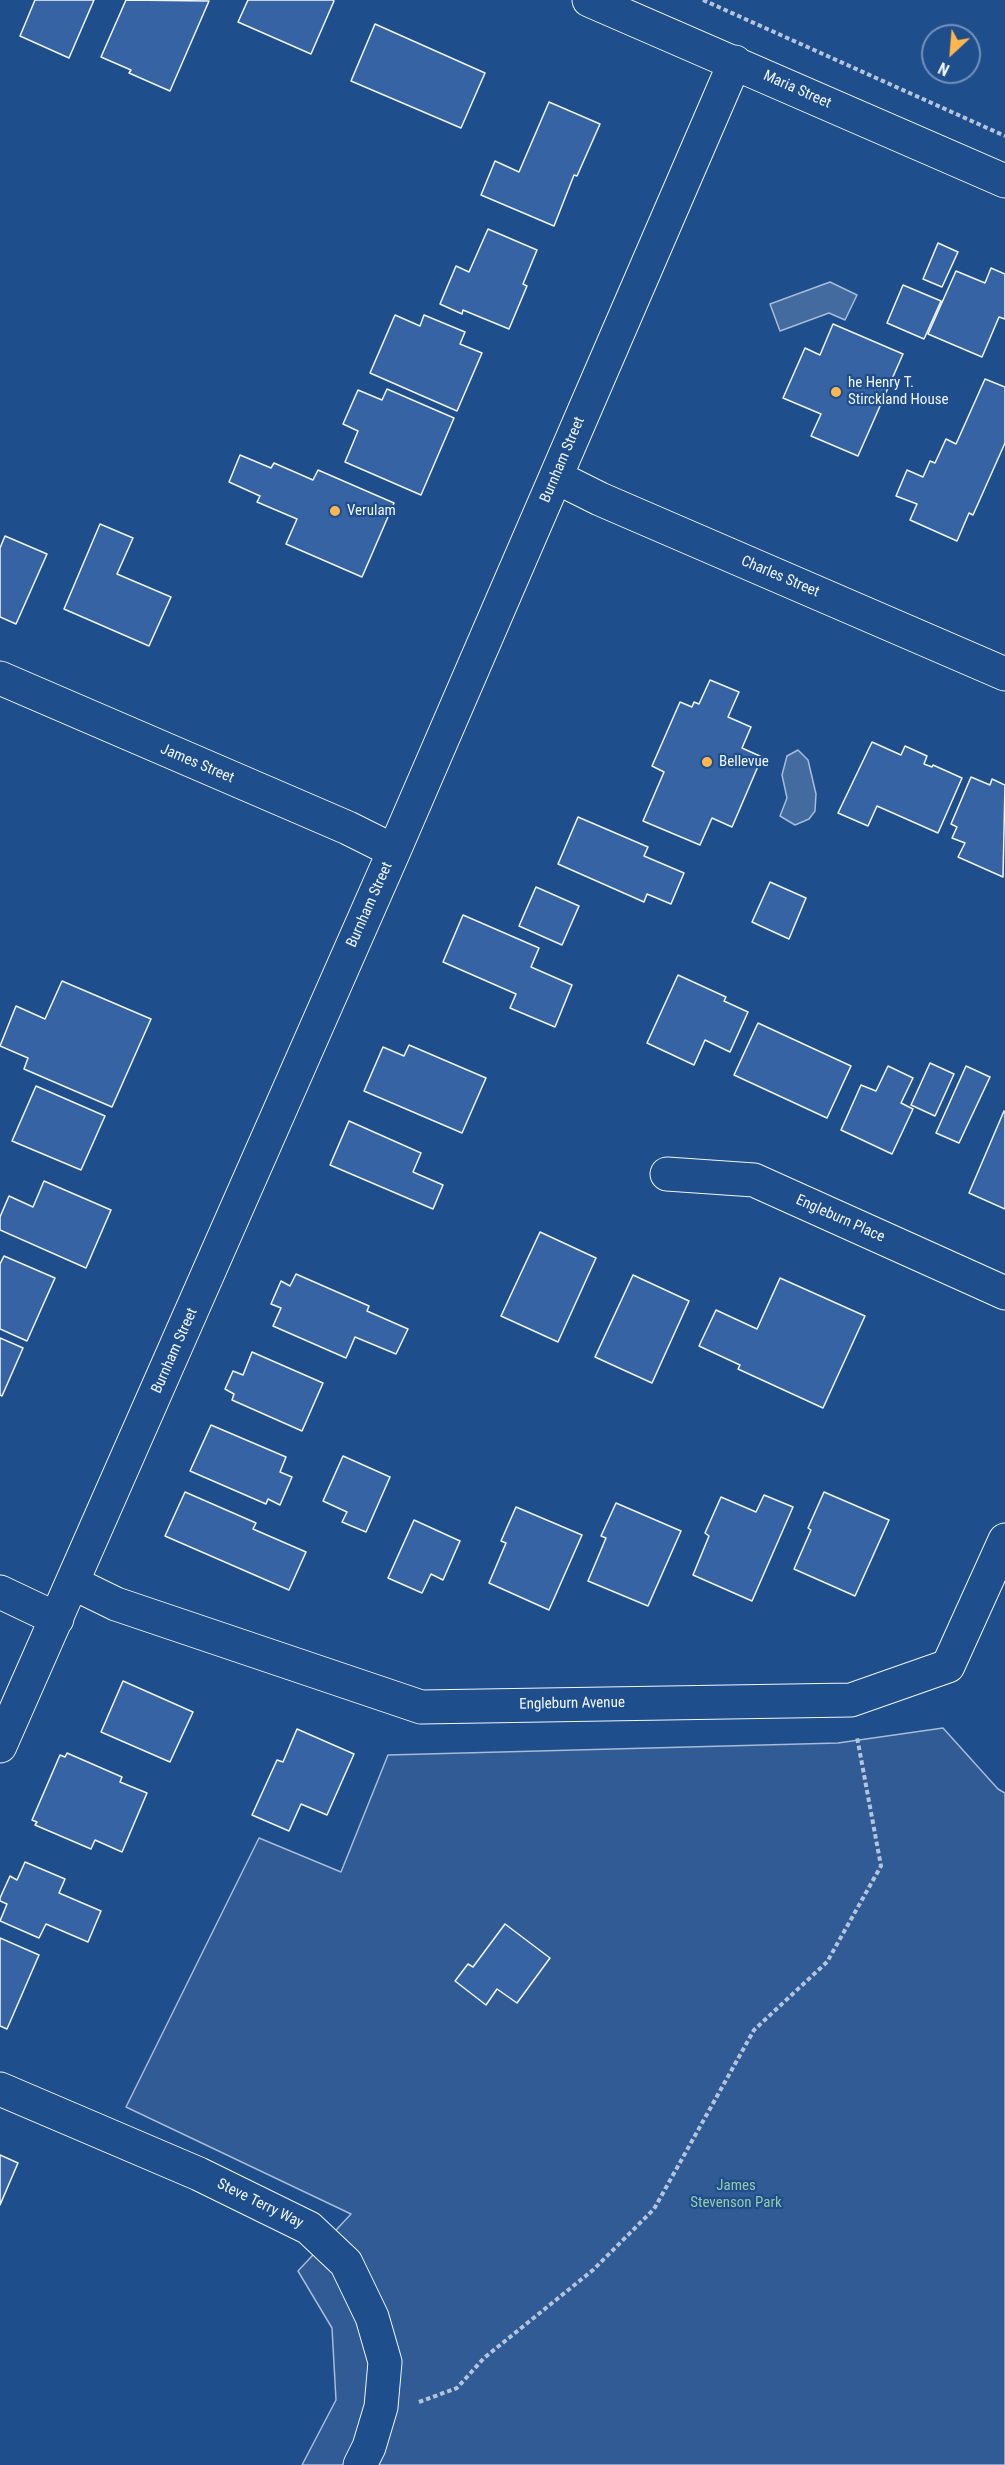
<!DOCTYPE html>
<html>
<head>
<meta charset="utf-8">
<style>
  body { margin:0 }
  #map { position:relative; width:1005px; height:2465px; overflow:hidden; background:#1f4e8c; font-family:"Roboto Condensed",sans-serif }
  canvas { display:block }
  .north { position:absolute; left:921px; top:24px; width:60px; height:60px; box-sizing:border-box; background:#1f4e8c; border:2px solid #7391ba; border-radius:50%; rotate:206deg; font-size:16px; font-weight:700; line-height:24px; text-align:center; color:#f2f6ff }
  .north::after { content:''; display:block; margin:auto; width:21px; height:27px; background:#ffb74d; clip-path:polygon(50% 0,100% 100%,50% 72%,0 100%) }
</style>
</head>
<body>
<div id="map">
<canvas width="1005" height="2465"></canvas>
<div class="north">N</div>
</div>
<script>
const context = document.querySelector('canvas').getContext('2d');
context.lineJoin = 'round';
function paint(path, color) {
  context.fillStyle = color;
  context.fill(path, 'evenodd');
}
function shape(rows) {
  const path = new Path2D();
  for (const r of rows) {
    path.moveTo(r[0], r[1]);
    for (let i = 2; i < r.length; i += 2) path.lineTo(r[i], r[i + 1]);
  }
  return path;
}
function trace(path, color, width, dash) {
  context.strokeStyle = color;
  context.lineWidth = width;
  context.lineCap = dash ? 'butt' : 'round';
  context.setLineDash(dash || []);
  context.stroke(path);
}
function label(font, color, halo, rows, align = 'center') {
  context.font = font + ' "Roboto Condensed",sans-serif';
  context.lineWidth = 4.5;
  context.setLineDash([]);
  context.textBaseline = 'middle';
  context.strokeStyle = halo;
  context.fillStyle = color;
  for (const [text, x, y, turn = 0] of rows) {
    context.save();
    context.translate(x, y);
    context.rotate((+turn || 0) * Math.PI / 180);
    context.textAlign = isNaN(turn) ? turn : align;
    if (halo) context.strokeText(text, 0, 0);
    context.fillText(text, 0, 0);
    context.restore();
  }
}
const green = shape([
  [943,1728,998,1789,1005,1793,1005,2465,302,2465,336,2400,332,2328,298,2271,351,2214,126,2107,259,1838,341,1872,388,1755,838,1743,943,1728]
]);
const water = shape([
  [830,282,857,295,845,320,829,313,780,331,770,304,830,282],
  [798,750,808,760,816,794,815,811,809,819,795,825,780,816,787,798,782,775,787,756,798,750]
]);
const building = shape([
  [35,0,94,0,69,58,20,36,35,0],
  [126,0,209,1,170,91,129,73,131,70,101,57,126,0],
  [248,0,333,0,334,1,311,54,238,22,248,0],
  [375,24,485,73,461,128,351,81,375,24],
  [549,102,600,124,577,176,574,175,554,226,481,195,495,161,519,172,549,102],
  [488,229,537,250,523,284,527,286,509,329,463,310,462,314,440,304,456,266,469,272,488,229],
  [938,243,958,252,942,287,923,279,938,243],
  [991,268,1005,274,1005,319,999,317,982,357,928,334,956,271,985,283,991,268],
  [903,285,941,301,924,339,887,323,903,285],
  [395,315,420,326,424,315,465,332,460,344,482,353,457,411,370,373,395,315],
  [833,324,903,354,858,456,811,436,821,414,783,398,805,348,820,355,833,324],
  [985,379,1005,387,1005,443,973,515,969,513,957,541,910,520,917,504,896,496,907,470,923,477,930,461,935,463,946,439,956,444,985,379],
  [387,389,454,418,421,495,345,462,358,431,343,424,358,390,382,400,387,389],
  [240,455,271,468,274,463,313,480,318,470,394,503,362,577,286,544,297,519,257,502,260,496,229,482,240,455],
  [100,524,133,538,117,574,171,597,149,646,64,609,100,524],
  [5,536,47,554,16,624,0,617,0,548,5,536],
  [710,680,739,692,728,717,751,727,742,748,762,757,732,827,712,818,700,845,643,821,664,772,652,766,680,702,692,707,694,702,699,704,710,680],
  [872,742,901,755,905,746,927,756,924,764,932,767,933,765,962,778,938,833,877,806,868,826,838,813,872,742],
  [971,777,990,785,992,779,1005,785,1003,877,958,857,965,843,952,838,957,827,951,824,971,777],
  [578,817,648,847,644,856,684,873,671,904,647,894,644,902,558,864,578,817],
  [770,882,806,898,789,939,752,922,770,882],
  [536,887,579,906,562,945,519,926,536,887],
  [463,915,539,948,531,967,572,985,555,1027,510,1008,516,994,443,962,463,915],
  [678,975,726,997,724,1001,748,1012,730,1052,705,1040,694,1065,647,1043,678,975],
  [62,981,151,1019,112,1107,24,1069,28,1058,0,1046,16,1006,45,1019,62,981],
  [758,1023,851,1066,827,1118,734,1075,758,1023],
  [409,1045,486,1078,462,1133,364,1091,383,1047,404,1056,409,1045],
  [930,1063,954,1074,935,1116,911,1105,930,1063],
  [888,1066,913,1078,901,1103,913,1109,892,1154,841,1130,861,1085,876,1091,888,1066],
  [966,1066,990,1077,959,1143,936,1133,966,1066],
  [36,1086,105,1116,81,1170,12,1141,36,1086],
  [1004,1111,1005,1112,1005,1209,969,1193,1004,1111],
  [349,1121,421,1153,413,1172,443,1185,433,1209,330,1165,349,1121],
  [44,1181,111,1210,86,1268,0,1230,0,1217,9,1196,33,1207,44,1181],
  [540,1232,596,1258,558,1342,501,1316,540,1232],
  [4,1256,55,1278,27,1341,0,1329,0,1264,4,1256],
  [296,1274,369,1306,367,1311,408,1329,396,1354,355,1337,346,1358,273,1326,281,1308,271,1304,281,1281,290,1286,296,1274],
  [633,1275,689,1301,652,1383,595,1357,633,1275],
  [780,1278,865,1316,823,1408,738,1369,740,1365,699,1346,716,1310,757,1329,780,1278],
  [0,1338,23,1348,2,1396,0,1395,0,1338],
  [252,1352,323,1383,302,1431,232,1400,234,1394,225,1389,233,1371,243,1375,252,1352],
  [211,1425,286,1457,280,1472,292,1477,280,1505,268,1499,266,1504,190,1471,211,1425],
  [343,1456,390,1477,366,1532,342,1522,347,1512,323,1501,343,1456],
  [185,1492,256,1523,253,1529,306,1552,289,1590,165,1536,185,1492],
  [824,1492,889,1520,855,1596,794,1569,811,1530,808,1528,824,1492],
  [764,1495,793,1507,752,1601,693,1575,709,1536,705,1533,721,1497,756,1512,764,1495],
  [616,1503,681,1531,648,1606,588,1581,606,1538,601,1536,616,1503],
  [516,1507,582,1535,549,1610,489,1583,506,1543,501,1541,516,1507],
  [414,1520,460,1541,443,1580,431,1574,422,1593,388,1578,414,1520],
  [123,1681,193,1712,170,1762,101,1732,123,1681],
  [297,1729,354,1754,327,1815,301,1804,289,1831,252,1815,277,1760,283,1762,297,1729],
  [67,1753,122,1777,120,1782,147,1793,122,1852,95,1840,91,1849,35,1825,37,1822,32,1820,60,1755,65,1757,67,1753],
  [25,1862,65,1879,59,1893,101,1911,88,1942,46,1924,39,1938,0,1921,7,1904,0,1901,0,1898,10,1876,17,1880,25,1862],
  [505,1924,550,1958,517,2003,497,1989,486,2005,455,1981,468,1964,473,1967,505,1924],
  [0,1938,39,1955,7,2029,0,2026,0,1938],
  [0,2155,18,2163,0,2205,0,2155]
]);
const path = shape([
  [703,0,1005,136],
  [419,2402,457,2388,484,2358,593,2270,654,2209,754,2030,827,1962,881,1866,857,1737]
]);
const street = shape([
  [589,0,1005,181],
  [556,477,600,499,1005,674],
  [0,678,348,828,394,851],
  [667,1174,754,1180,1005,1293],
  [73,1583,116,1604,421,1707,851,1700,948,1666,1005,1540],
  [0,1592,57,1619],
  [0,1746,394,851,735,62],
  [0,2089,199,2174,309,2228,346,2263,372,2317,385,2362,381,2407,369,2447,360,2465]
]);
const markers = [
  [836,392,6,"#ffb74d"],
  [335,511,6,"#ffb74d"],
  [707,762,6,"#ffb74d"]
];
const streetNames = [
  ["Maria Street",797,90,24],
  ["Burnham Street",563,460,-67],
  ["Charles Street",780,577,23],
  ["James Street",197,764,23],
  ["Burnham Street",370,905,-66],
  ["Engleburn Place",840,1219,24],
  ["Burnham Street",175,1351,-66],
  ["Engleburn Avenue",572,1704,-1],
  ["Steve Terry Way",260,2204,26]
];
const poiNames = [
  ["he Henry T.",848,383],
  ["Stirckland House",848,400],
  ["Verulam",347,511],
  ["Bellevue",719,762]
];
const parkNames = [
  ["James",736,2186],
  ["Stevenson Park",736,2203]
];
paint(green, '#305b95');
trace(green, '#a8bbd7', 1.5);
paint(water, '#446ba0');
trace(water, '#a8bbd7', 1.5);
paint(building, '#3563a3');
trace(building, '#f2f6ff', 1.5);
trace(street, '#f2f6ff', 35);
trace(path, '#b3c4dc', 4, [4.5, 3]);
trace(street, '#1f4e8c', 33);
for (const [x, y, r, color] of markers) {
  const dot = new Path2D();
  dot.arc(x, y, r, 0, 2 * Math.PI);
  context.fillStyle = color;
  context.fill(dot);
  trace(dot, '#1f4e8c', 2);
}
label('15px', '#f2f6ff', '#1f4e8c', streetNames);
label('15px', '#f2f6ff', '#1f4e8c', poiNames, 'left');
label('15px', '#97c8a6', '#1f4e8c', parkNames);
</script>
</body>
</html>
